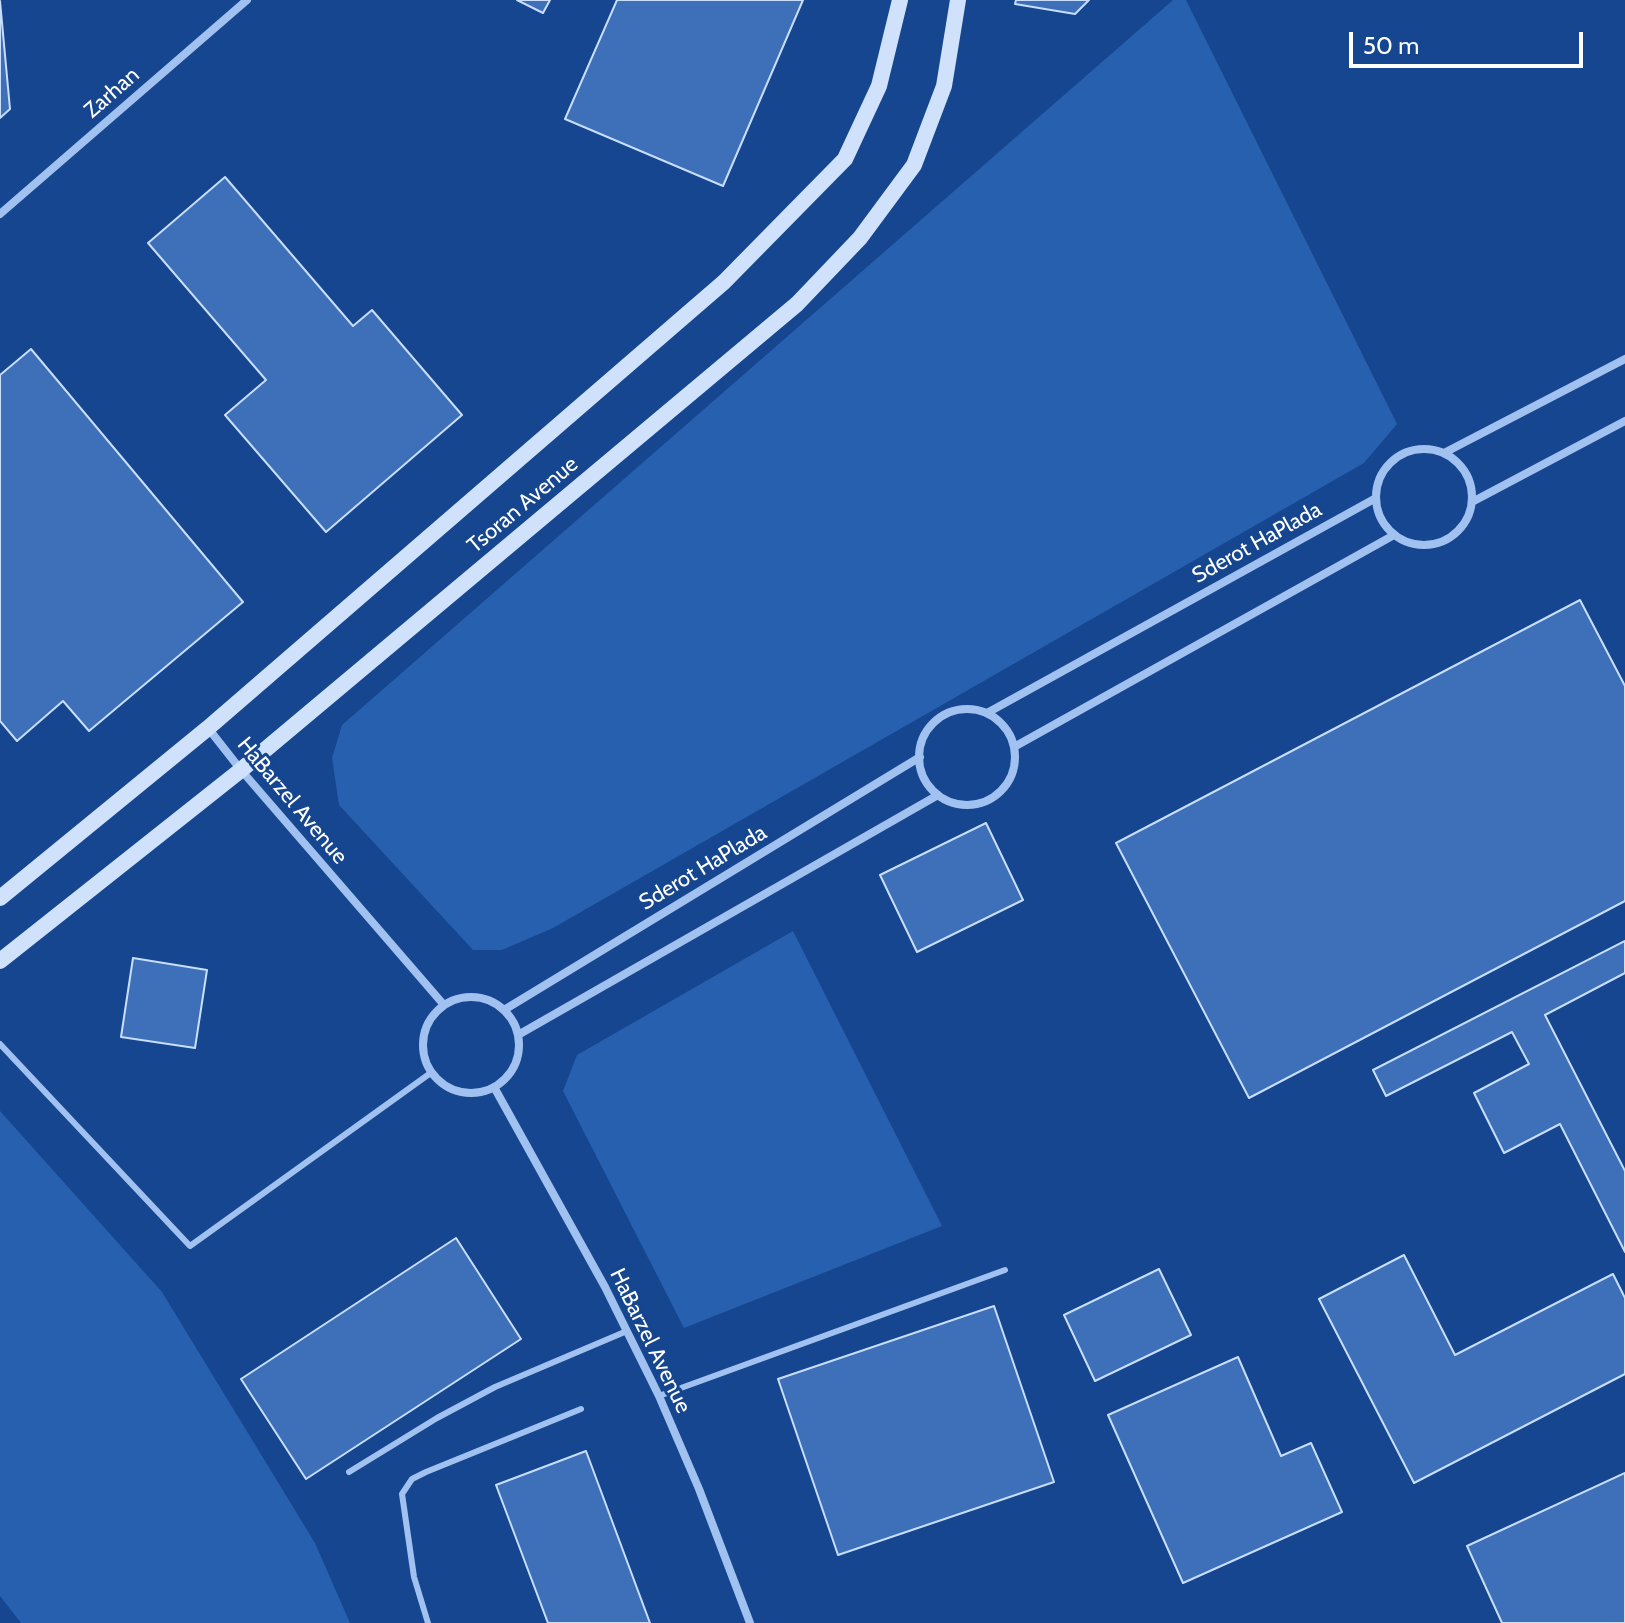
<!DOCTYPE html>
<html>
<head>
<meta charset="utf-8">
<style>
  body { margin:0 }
  #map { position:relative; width:1625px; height:1623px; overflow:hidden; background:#15468f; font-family:Cabin,sans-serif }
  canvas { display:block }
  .scale { position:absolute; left:1349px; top:32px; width:234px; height:36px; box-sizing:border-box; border:4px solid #fff; border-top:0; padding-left:10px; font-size:24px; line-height:28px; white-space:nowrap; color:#fff; -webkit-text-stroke:6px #15468f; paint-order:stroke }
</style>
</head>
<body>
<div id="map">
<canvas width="1625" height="1623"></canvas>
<div class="scale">50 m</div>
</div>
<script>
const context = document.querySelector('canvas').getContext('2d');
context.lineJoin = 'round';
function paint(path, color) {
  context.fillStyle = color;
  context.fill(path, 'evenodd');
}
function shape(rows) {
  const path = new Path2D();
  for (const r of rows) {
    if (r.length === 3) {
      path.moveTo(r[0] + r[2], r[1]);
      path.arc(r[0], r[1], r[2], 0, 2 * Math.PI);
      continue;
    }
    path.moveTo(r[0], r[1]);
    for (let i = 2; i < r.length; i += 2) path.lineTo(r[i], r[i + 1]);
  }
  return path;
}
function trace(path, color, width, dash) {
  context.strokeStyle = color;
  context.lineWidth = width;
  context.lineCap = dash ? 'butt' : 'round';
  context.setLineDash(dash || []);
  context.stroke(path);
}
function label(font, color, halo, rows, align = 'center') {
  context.font = font + ' Cabin,sans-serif';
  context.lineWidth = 6;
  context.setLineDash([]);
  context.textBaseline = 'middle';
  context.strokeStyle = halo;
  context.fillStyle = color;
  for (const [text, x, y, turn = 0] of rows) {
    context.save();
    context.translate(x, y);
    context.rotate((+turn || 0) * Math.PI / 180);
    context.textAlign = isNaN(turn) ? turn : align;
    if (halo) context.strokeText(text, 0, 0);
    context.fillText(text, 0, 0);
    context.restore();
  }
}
const green = shape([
  [1173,0,1186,0,1397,424,1364,463,553,928,502,950,473,950,339,805,332,758,342,725],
  [793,931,942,1226,684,1328,563,1091,577,1055],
  [0,1111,162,1292,315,1543,350,1623,21,1623,0,1596]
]);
const building = shape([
  [517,0,550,0,543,13,517,0],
  [617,0,803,0,723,186,565,119,617,0],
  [1016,0,1089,0,1075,14,1015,4,1016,0],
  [0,1,10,109,0,118,0,1],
  [225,177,353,326,372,310,462,415,326,532,225,415,266,380,148,243,225,177],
  [31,349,243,602,89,731,63,701,17,741,0,721,0,375,31,349],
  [1580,600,1625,686,1625,901,1249,1098,1116,843,1580,600],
  [986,823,1023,900,917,952,880,875,986,823],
  [1625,941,1625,973,1545,1015,1625,1171,1625,1252,1560,1124,1504,1153,1474,1093,1529,1064,1512,1032,1386,1096,1373,1070,1625,941],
  [133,958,207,970,195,1048,121,1037,133,958],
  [456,1238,521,1339,306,1479,241,1379,456,1238],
  [1404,1255,1455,1355,1613,1274,1625,1298,1625,1374,1414,1483,1319,1299,1404,1255],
  [1159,1269,1191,1335,1095,1381,1064,1315,1159,1269],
  [994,1306,1054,1482,838,1555,778,1379,994,1306],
  [1238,1357,1281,1456,1311,1443,1342,1512,1183,1583,1108,1415,1238,1357],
  [586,1451,650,1623,548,1623,496,1485,586,1451],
  [1625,1473,1625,1623,1502,1623,1467,1546,1625,1473]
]);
const lane = shape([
  [0,1044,190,1246,432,1072],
  [659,1396,1005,1270],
  [349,1472,437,1418,495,1387,627,1331],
  [428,1623,414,1577,402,1494,412,1479,426,1472,581,1409]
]);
const street = shape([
  [0,214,247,0],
  [1424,497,48],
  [1444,453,1625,359],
  [1472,502,1625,421],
  [967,757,48],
  [987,713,1376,498],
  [208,728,241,770,444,1005],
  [1014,747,1394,535],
  [471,1045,48],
  [504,1010,920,757],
  [518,1035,938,795],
  [494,1087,605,1287,659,1396,699,1489,750,1623]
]);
const secondary = shape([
  [0,898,208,728,724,282,845,159,879,86,900,0],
  [0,961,241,770,797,304,860,238,914,165,944,86,958,0]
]);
const streetNames = [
  ["Zarhan",112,93,-41],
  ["Tsoran Avenue",523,505,-40],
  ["Sderot HaPlada",1257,543,-29],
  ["HaBarzel Avenue",292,801,50],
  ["Sderot HaPlada",703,868,-31],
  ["HaBarzel Avenue",650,1341,64]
];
paint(green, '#2760ae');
paint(building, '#3d70b8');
trace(building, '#c8defc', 2);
trace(lane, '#a1c2f0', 6);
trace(street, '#a1c2f0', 8);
trace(secondary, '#cfe1fb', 16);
label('22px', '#fff', '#15468f', streetNames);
</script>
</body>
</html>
